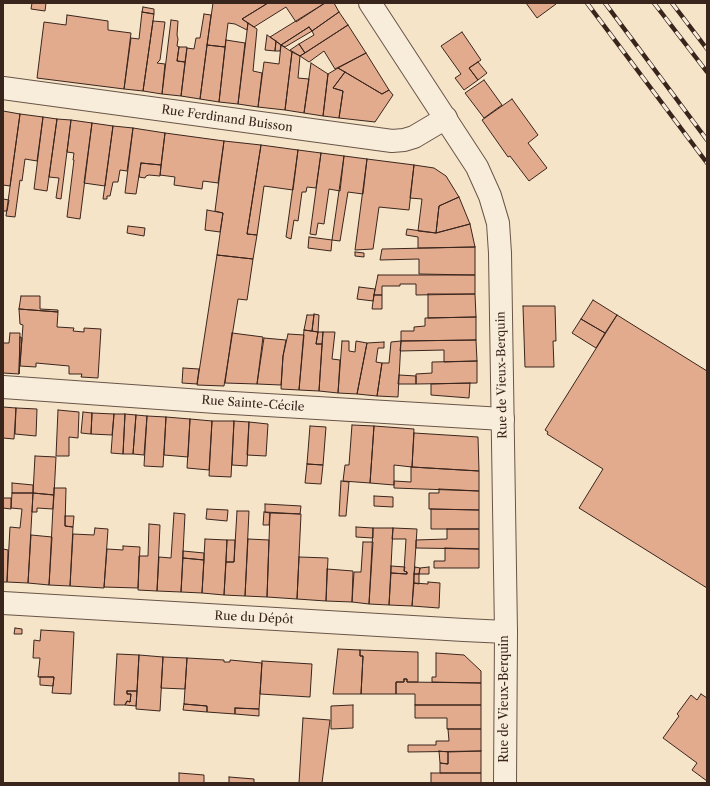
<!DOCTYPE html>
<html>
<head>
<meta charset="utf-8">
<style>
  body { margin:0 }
  #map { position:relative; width:710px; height:786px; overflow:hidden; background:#f5e4c8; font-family:"Libre Caslon Text",serif }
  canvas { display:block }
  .frame { position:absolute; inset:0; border:4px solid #3a251d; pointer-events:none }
</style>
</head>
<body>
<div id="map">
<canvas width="710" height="786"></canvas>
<div class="frame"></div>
</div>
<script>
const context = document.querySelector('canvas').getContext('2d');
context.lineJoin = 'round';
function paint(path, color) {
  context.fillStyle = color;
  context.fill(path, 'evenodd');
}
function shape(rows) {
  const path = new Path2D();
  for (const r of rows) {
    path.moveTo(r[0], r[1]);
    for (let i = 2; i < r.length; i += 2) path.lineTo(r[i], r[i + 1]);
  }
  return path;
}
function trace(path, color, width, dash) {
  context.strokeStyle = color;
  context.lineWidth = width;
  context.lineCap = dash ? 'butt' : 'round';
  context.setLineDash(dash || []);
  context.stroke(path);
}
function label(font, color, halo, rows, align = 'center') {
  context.font = font + ' "Libre Caslon Text",serif';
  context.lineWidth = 4;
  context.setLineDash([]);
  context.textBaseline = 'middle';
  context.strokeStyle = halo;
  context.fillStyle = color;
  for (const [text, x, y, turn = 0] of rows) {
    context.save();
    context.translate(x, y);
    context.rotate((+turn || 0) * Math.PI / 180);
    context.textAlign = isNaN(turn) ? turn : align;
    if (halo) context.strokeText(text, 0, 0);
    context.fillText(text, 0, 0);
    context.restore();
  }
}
const building = shape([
  [32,3,46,3,45,11,31,9,32,3],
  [213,3,268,3,242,19,248,23,247,30,235,24,228,23,225,47,207,45,213,3],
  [268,3,325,3,296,22,286,7,254,27,242,19,268,3],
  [325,3,334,3,339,12,312,31,309,27,281,45,270,37,325,3],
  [526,3,555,3,556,4,537,18,526,3],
  [143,7,154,9,154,14,142,12,143,7],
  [142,12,154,14,143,91,124,89,131,38,139,39,142,12],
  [339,12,348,25,305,53,299,44,314,35,312,31,339,12],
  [204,14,211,15,200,99,181,96,187,48,194,49,196,38,200,38,204,14],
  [67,15,108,21,108,30,131,33,124,89,37,78,44,22,66,25,67,15],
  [171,20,178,21,177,35,178,39,177,46,179,47,177,61,185,62,181,96,162,94,171,20],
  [153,21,165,22,160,60,157,63,165,64,162,94,143,91,153,21],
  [248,23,257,29,253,71,262,73,258,107,238,104,248,23],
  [348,25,366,53,335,69,324,51,309,62,300,56,348,25],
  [309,27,312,31,285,47,281,45,309,27],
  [462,32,481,60,469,68,478,80,464,90,455,78,461,74,441,46,462,32],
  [267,35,276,41,275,51,265,50,267,35],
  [226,40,245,43,238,104,219,102,226,40],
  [276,41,281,45,280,51,275,51,276,41],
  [299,44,305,53,300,56,290,50,299,44],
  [207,45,225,47,219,102,200,99,207,45],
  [281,45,292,52,285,110,258,107,264,62,279,64,281,45],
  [179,47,187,47,185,62,177,61,179,47],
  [292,52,300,56,298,78,309,79,304,113,285,110,292,52],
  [366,53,389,90,382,94,338,68,366,53],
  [478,62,487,73,478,80,469,68,478,62],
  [311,63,328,74,323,116,304,113,311,63],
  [338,68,345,72,333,88,343,91,339,118,323,116,328,74,338,68],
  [345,72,382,94,389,90,393,95,375,122,339,118,343,91,333,88,345,72],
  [484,80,502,105,484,118,465,93,484,80],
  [512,99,538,135,528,143,547,168,529,181,510,156,508,157,482,120,512,99],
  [3,111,20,114,10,186,3,185,3,111],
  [20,114,43,117,37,161,25,159,22,181,20,180,15,217,6,216,20,114],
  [43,117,57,119,47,191,34,189,43,117],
  [57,119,71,120,61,199,56,198,59,178,49,177,57,119],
  [71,120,92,123,80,219,67,217,74,160,73,160,74,153,67,152,71,120],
  [92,123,113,126,105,186,84,183,92,123],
  [113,126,133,128,127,171,120,170,118,182,113,182,110,196,107,196,107,199,103,199,113,126],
  [133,128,165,133,161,165,141,163,136,194,125,193,133,128],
  [165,133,224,141,218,183,203,181,202,189,174,185,175,177,160,175,165,133],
  [224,141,261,145,247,234,257,235,253,259,217,255,223,213,215,211,224,141],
  [261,145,298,150,293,190,264,186,257,235,247,234,261,145],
  [298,150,321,153,316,188,307,187,306,192,302,192,298,221,294,220,291,239,286,237,298,150],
  [321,153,344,156,340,191,329,189,324,224,318,223,316,235,310,234,321,153],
  [344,156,367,159,363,194,348,192,340,241,332,240,344,156],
  [367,159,414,165,409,210,379,207,373,249,355,250,367,159],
  [141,163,161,165,160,176,149,175,146,176,145,178,139,177,141,163],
  [414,165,434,168,446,176,459,197,439,206,436,233,418,231,422,199,410,198,414,165],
  [459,197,470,224,436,233,439,206,459,197],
  [3,199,9,200,7,211,3,211,3,199],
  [207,210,223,213,220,232,205,230,207,210],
  [470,224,475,247,418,248,418,237,406,235,407,229,436,233,470,224],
  [128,226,145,228,144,236,127,233,128,226],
  [309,237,332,240,331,251,308,248,309,237],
  [475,247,475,275,419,274,419,259,380,260,382,249,475,247],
  [355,252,364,253,364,257,355,256,355,252],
  [217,255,253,259,247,300,238,299,224,386,197,385,217,255],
  [378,275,475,275,475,294,416,295,416,284,400,284,400,286,382,286,382,295,374,295,378,275],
  [359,287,375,289,373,301,357,299,359,287],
  [428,294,475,294,476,317,428,318,428,294],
  [374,295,382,295,382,309,372,309,374,295],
  [21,296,40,296,40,309,58,310,58,312,19,309,21,296],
  [593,300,617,315,605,333,581,319,593,300],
  [523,306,555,306,556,341,553,341,554,367,525,367,523,306],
  [19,309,58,312,57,327,74,328,73,331,84,332,84,328,101,329,98,378,81,377,82,374,69,374,69,366,36,363,36,367,20,366,23,325,20,324,19,309],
  [314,314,319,315,318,332,312,331,314,314],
  [307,315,314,315,312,331,304,330,307,315],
  [617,315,707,371,707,588,579,508,603,469,547,434,548,432,545,430,617,315],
  [476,317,476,340,401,341,401,331,414,331,414,327,425,326,425,318,476,317],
  [581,319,605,333,596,348,572,333,581,319],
  [304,330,318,332,316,344,322,344,319,391,299,390,304,330],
  [318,332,323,332,322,344,316,344,318,332],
  [323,332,335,332,332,359,340,360,338,393,319,391,323,332],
  [10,333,20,333,19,374,3,373,3,343,9,343,10,333],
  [232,333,263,337,257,384,225,383,232,333],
  [288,334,304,335,299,390,281,389,283,356,288,334],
  [20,337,22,338,19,374,20,337],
  [264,338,286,340,283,356,281,385,257,384,264,338],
  [476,340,477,361,444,362,444,350,400,351,401,341,476,340],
  [342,341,349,341,349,351,355,352,356,341,367,343,357,394,338,393,342,341],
  [401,341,398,397,377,396,382,363,389,363,391,342,401,341],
  [384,342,384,348,378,348,376,362,382,363,377,396,357,394,367,343,384,342],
  [477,361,477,383,416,384,416,374,432,373,432,362,477,361],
  [183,368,199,369,197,384,182,383,183,368],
  [399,375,416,376,416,384,398,384,399,375],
  [470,383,469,398,431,395,431,384,470,383],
  [3,407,16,408,14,439,3,438,3,407],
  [16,408,37,409,36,436,15,434,16,408],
  [58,410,79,412,78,438,69,437,69,456,56,456,58,410],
  [83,412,92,413,91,434,81,433,83,412],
  [92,413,114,414,112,435,91,434,92,413],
  [114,414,125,414,123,454,111,453,114,414],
  [125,414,136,415,133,454,123,454,125,414],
  [136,415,147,416,144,455,133,454,136,415],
  [147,416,166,417,163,467,144,466,147,416],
  [166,417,190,419,188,457,164,455,166,417],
  [190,419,212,421,209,470,187,468,190,419],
  [212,421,234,421,231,477,209,476,212,421],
  [234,421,249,422,247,466,232,465,234,421],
  [249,422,268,424,266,456,247,455,249,422],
  [352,425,374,426,370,483,343,481,345,465,349,465,352,425],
  [310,426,326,427,323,465,307,464,310,426],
  [374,426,414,429,412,467,394,465,394,485,370,483,374,426],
  [414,433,478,437,479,471,412,467,414,433],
  [35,456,56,457,54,495,33,493,35,456],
  [307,464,323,465,321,484,305,483,307,464],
  [411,467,479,471,479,491,394,488,394,481,411,482,411,467],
  [341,481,349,482,346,516,339,516,341,481],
  [12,483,33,485,33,493,12,493,12,483],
  [54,488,66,488,65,526,73,527,70,586,49,585,54,488],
  [439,489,479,491,479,510,429,509,429,493,439,493,439,489],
  [12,493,33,493,28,583,7,582,10,527,20,528,22,509,11,508,12,493],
  [33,493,54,495,53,509,37,508,37,512,32,512,33,493],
  [374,496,393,497,393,507,374,506,374,496],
  [3,498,11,498,11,509,3,508,3,498],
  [265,504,301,506,300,514,265,512,265,504],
  [207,509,228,510,227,521,206,519,207,509],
  [431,509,479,510,479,529,431,529,431,509],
  [237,511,249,511,245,596,224,595,226,562,234,562,237,511],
  [264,512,270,513,269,525,263,525,264,512],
  [174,513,185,514,181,592,157,591,159,557,171,558,174,513],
  [270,513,301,514,297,599,267,597,270,513],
  [65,516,74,516,73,527,65,526,65,516],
  [149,524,160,525,157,591,138,590,139,556,148,556,149,524],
  [356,527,373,528,373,538,356,537,356,527],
  [95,528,108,529,104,588,70,586,73,534,94,535,95,528],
  [373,528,393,528,389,605,369,604,373,528],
  [393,528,417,529,412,606,389,605,391,573,407,574,407,572,404,571,406,539,392,539,393,528],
  [447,529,479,529,479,549,416,548,416,540,447,539,447,529],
  [31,535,52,537,49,585,28,583,31,535],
  [205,539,227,540,224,595,202,593,205,539],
  [248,539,269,540,267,597,245,596,248,539],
  [227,540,235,540,234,562,226,562,227,540],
  [363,542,373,542,369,604,352,602,354,572,361,572,363,542],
  [123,546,140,547,138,588,104,587,107,549,123,550,123,546],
  [445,548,479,549,479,568,434,568,434,561,445,561,445,548],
  [3,549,8,550,7,582,3,582,3,549],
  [183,551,204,553,204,560,183,558,183,551],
  [299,557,328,558,326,601,297,599,299,557],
  [183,558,204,560,202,593,181,592,183,558],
  [391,566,405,567,404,571,407,572,407,574,391,573,391,566],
  [415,567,420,568,419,574,414,574,415,567],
  [429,567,429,574,419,574,420,568,429,567],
  [327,569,353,571,352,602,326,601,327,569],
  [414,574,419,574,419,584,414,583,414,574],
  [428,582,440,583,439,608,412,606,414,583,428,584,428,582],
  [15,628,22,629,22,634,14,634,15,628],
  [41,630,74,632,71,694,52,693,54,677,38,677,40,658,33,658,34,640,40,641,41,630],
  [338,649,360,650,360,656,363,656,361,694,333,694,338,649],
  [360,650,418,652,418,682,407,682,407,679,404,679,404,682,396,682,396,694,361,694,363,656,360,656,360,650],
  [436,653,464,655,481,671,481,683,432,682,432,677,436,677,436,653],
  [117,654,139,655,137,691,127,691,127,694,131,694,130,702,127,701,125,705,114,705,117,654],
  [139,655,163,657,160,711,136,709,139,655],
  [163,657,187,658,185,689,161,688,163,657],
  [187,658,224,660,224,662,230,662,230,660,262,663,259,709,235,708,235,714,207,712,207,706,184,704,187,658],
  [262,661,312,664,310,697,260,694,262,661],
  [40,677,54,677,53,686,40,685,40,677],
  [404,679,407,679,407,682,481,683,481,705,415,705,415,694,396,694,396,682,404,682,404,679],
  [127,691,137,691,136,706,125,705,127,701,130,702,131,694,127,694,127,691],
  [701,694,707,698,707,781,692,770,697,763,663,738,679,716,677,714,691,695,697,700,701,694],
  [184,704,207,706,207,712,183,710,184,704],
  [353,705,353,728,331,729,331,706,353,705],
  [415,705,481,705,481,729,447,729,447,718,415,718,415,705],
  [235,708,259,709,259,716,235,714,235,708],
  [303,718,330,720,322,783,299,783,303,718],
  [448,729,481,729,481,751,408,752,408,745,436,745,436,741,449,741,448,729],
  [439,751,448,752,448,764,440,763,439,751],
  [481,751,481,773,440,773,440,763,448,764,448,752,481,751],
  [179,773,204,775,204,783,179,783,179,773],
  [431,773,481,773,481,783,431,783,431,773],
  [229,777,254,779,254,783,229,783,229,777]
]);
const minor = shape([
  [3,88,392,141,404,140,414,137,446,118],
  [3,387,216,402,503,419],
  [3,603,464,630,506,632]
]);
const tertiary = shape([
  [370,3,477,167,490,196,498,223,500,253,506,632,505,783]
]);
const rail = shape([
  [587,3,707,163],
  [605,3,707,140],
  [654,3,707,72],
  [672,3,707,49]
]);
const streetNames = [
  ["Rue Ferdinand Buisson",227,119,8],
  ["Rue de Vieux-Berquin",502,375,-91],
  ["Rue Sainte-Cécile",253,404,4],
  ["Rue du Dépôt",254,618,3],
  ["Rue de Vieux-Berquin",505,699,-90]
];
paint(building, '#e2ab8d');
trace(building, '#3a251d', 1);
trace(minor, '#695548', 24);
trace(tertiary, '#695548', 24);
trace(minor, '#f8eddb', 22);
trace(tertiary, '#f8eddb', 22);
trace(rail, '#3a251d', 4.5);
trace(rail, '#f8eddb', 3, [9]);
label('12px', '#3a251d', '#f8eddb', streetNames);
</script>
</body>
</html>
